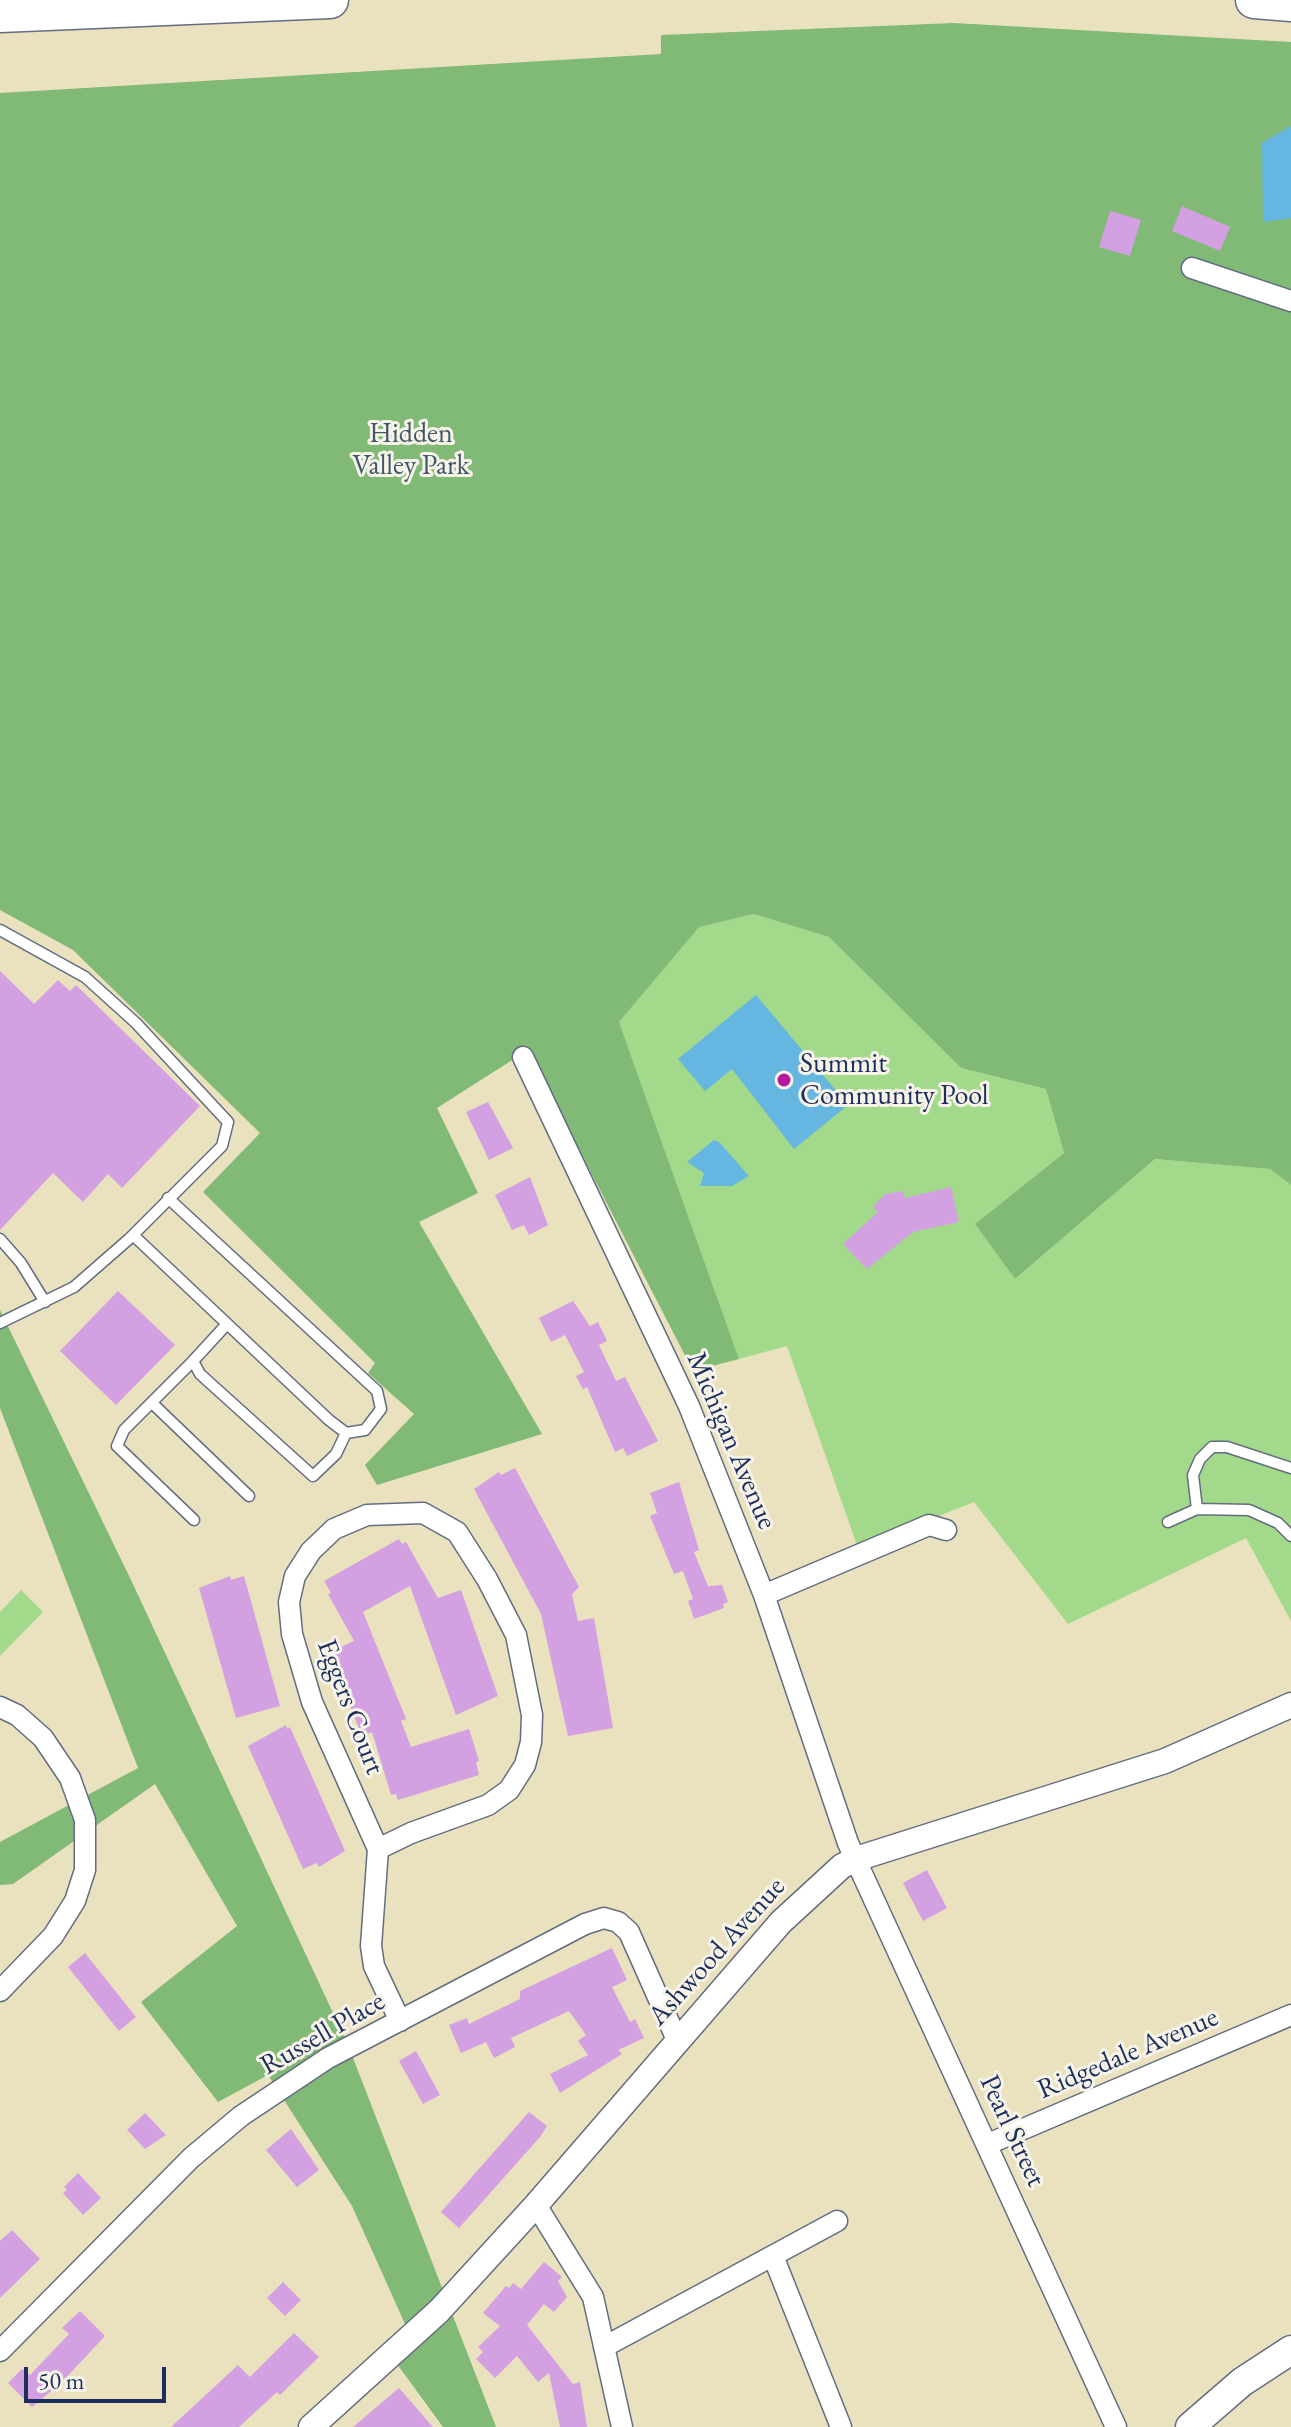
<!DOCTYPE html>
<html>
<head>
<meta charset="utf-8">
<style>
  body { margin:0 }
  #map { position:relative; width:1291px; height:2427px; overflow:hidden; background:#eae1bf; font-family:"EB Garamond",serif }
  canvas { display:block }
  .scale { position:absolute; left:24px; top:2367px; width:142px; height:36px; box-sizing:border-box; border:4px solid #1b2f5e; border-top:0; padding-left:10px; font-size:24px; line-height:28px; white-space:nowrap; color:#1b2f5e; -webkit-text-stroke:6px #f7f3e8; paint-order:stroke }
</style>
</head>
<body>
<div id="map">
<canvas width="1291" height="2427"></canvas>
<div class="scale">50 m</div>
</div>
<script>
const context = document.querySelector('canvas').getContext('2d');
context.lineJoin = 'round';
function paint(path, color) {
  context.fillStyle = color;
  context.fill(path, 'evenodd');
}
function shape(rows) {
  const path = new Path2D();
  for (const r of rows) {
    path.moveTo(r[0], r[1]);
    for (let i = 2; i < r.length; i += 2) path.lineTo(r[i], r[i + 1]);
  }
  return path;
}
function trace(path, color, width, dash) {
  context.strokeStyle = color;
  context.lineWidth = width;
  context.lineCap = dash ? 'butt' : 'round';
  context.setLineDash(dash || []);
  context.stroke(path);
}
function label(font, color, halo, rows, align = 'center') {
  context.font = font + ' "EB Garamond",serif';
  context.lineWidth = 6;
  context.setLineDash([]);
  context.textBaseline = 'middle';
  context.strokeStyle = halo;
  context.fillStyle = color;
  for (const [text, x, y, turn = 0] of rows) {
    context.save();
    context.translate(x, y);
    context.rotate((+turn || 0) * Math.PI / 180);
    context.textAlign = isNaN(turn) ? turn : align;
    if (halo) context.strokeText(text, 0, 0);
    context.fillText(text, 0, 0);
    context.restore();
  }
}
const green = shape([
  [754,914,829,937,961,1068,1046,1089,1064,1153,975,1224,1015,1279,1155,1159,1270,1169,1291,1185,1291,1621,1246,1538,1068,1624,974,1502,858,1548,787,1346,739,1359,619,1022,698,927],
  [21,1590,43,1612,0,1656,0,1612]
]);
const forest = shape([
  [954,23,1291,42,1291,1185,1270,1169,1155,1159,1015,1279,975,1224,1064,1153,1046,1089,961,1068,829,937,754,914,699,927,619,1022,739,1359,693,1371,528,1050,437,1108,478,1193,419,1222,542,1434,377,1485,365,1465,414,1414,368,1373,375,1363,203,1192,260,1133,73,950,0,910,0,93,661,54,661,35],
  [0,1310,131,1580,348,2045,496,2427,443,2427,389,2353,410,2335,352,2206,268,2075,218,2102,141,2002,237,1926,155,1784,13,1884,0,1885,0,1842,138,1768,0,1408]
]);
const water = shape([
  [1291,126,1291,218,1263,222,1262,143],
  [756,995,848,1105,794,1149,732,1069,705,1091,678,1059],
  [714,1140,719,1142,749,1176,732,1186,700,1186,704,1173,687,1162]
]);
const building = shape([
  [1182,206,1230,227,1220,251,1172,231],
  [1110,211,1141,220,1130,256,1099,247],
  [0,971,34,1004,58,980,70,991,76,985,200,1106,122,1188,108,1174,83,1202,53,1173,0,1230],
  [488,1102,513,1148,489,1160,466,1112],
  [530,1177,548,1225,529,1235,524,1225,512,1230,495,1195],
  [951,1187,959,1222,913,1232,867,1269,843,1244,878,1212,873,1207,885,1194,903,1191,905,1198],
  [118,1291,175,1345,116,1405,60,1351],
  [573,1301,590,1326,598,1322,607,1341,599,1345,616,1381,625,1377,658,1441,627,1456,623,1448,615,1452,587,1387,583,1389,576,1376,584,1372,565,1335,551,1342,539,1318],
  [515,1468,579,1587,572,1594,578,1621,594,1618,613,1728,568,1736,541,1614,474,1489,499,1472,501,1475],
  [679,1482,699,1550,694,1552,708,1586,722,1585,728,1602,723,1604,724,1608,694,1619,688,1601,693,1599,683,1571,674,1574,650,1516,657,1513,650,1493],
  [399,1539,402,1544,406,1542,438,1598,461,1590,498,1696,456,1715,410,1586,363,1612,406,1719,401,1721,411,1747,469,1729,479,1761,476,1762,479,1775,398,1800,396,1794,391,1795,372,1732,362,1736,330,1656,336,1654,334,1650,354,1641,328,1594,331,1593,324,1581],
  [230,1576,231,1580,244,1576,280,1706,236,1718,199,1588],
  [286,1725,287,1729,290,1727,345,1851,319,1867,317,1863,303,1869,248,1746],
  [927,1870,947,1908,923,1921,903,1883],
  [612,1948,627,1980,612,1987,630,2022,635,2019,644,2038,618,2050,622,2054,560,2093,550,2074,588,2055,578,2041,586,2035,569,2011,511,2038,515,2047,494,2058,486,2042,461,2053,449,2025,467,2018,469,2024,520,1999,520,1991],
  [85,1953,136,2017,119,2031,68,1967],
  [416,2051,440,2095,423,2104,399,2061],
  [529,2112,547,2126,540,2137,459,2228,441,2212],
  [145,2113,166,2135,145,2149,127,2130],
  [291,2129,319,2170,297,2187,266,2150],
  [78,2173,101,2198,83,2215,63,2193,67,2190,64,2187],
  [12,2230,40,2259,0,2298,0,2241],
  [544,2262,562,2277,558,2281,567,2297,554,2312,544,2304,527,2325,573,2384,580,2382,587,2427,560,2427,549,2373,538,2382,517,2356,495,2378,476,2359,483,2352,478,2347,500,2326,483,2313,506,2286,509,2288,513,2283,521,2289],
  [283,2282,301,2300,285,2316,267,2298],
  [80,2311,105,2336,62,2382,32,2407,8,2383,22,2369,30,2375,69,2334,62,2328],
  [294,2333,319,2357,280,2395,277,2392,239,2427,171,2427,238,2365,250,2377],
  [399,2388,433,2427,353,2427]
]);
const service = shape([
  [0,930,85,977,136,1023,228,1122,222,1146,129,1239,74,1287,0,1323],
  [133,1235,329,1420,346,1433,365,1430,381,1409,377,1391,168,1198],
  [0,1239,21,1263,45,1302],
  [227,1324,193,1361,200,1374,313,1476,336,1454,346,1433],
  [193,1361,124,1430,117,1446,194,1520],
  [152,1403,249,1496],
  [1197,1509,1193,1475,1200,1459,1212,1447,1227,1447,1291,1468],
  [1168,1522,1197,1509,1249,1510,1278,1523,1291,1536]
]);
const minor = shape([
  [1192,268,1291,301],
  [523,1057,689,1406,764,1595,848,1843,1116,2427],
  [764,1595,929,1525,946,1530],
  [0,1707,17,1715,43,1738,70,1778,85,1820,85,1870,75,1901,53,1936,0,1991],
  [378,1849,411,1833,488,1805,509,1790,525,1765,531,1742,532,1715,516,1635,487,1579,457,1532,423,1513,367,1515,334,1529,311,1551,295,1576,289,1602,292,1634,312,1702,378,1849,371,1946,374,1966,400,2021],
  [988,2144,1291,2015],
  [536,2205,593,2297,622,2427],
  [773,2256,841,2427],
  [604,2347,837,2221],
  [0,2351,191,2158,241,2116,328,2058,585,1924,604,1918,618,1922,629,1932,677,2040]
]);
const tertiary = shape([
  [311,2427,439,2311,536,2205,781,1922,842,1866,856,1859,1165,1761,1291,1705]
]);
const secondary = shape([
  [1190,2427,1242,2382,1291,2350]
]);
const motorway = shape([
  [1254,0,1291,3],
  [0,14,330,0]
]);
const markers = [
  [784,1080,8,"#b5179e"]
];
const parkNames = [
  ["Hidden",411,434],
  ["Valley Park",411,466]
];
const poiNames = [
  ["Summit",800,1064],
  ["Community Pool",800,1096]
];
const streetNames = [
  ["Michigan Avenue",731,1441,67],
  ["Eggers Court",350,1707,69],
  ["Ashwood Avenue",717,1952,-48],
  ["Russell Place",323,2034,-30],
  ["Ridgedale Avenue",1128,2054,-23],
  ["Pearl Street",1012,2131,65]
];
paint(green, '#a2d98a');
paint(forest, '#81b976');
paint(water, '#65b6e0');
paint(building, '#d3a0e1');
trace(service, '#636d80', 13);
trace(minor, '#636d80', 23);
trace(tertiary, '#636d80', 27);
trace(secondary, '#636d80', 31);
trace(motorway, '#636d80', 39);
trace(service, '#fff', 10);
trace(minor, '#fff', 20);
trace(tertiary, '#fff', 24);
trace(secondary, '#fff', 28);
trace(motorway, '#fff', 36);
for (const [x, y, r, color] of markers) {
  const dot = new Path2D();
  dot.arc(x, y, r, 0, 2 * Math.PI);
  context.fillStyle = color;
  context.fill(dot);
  trace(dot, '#f7f3e8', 3);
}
label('28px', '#3d5a69', '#f7f3e8', parkNames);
label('28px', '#1b2f5e', '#f7f3e8', poiNames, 'left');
label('28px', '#1b2f5e', '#f7f3e8', streetNames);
</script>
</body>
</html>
